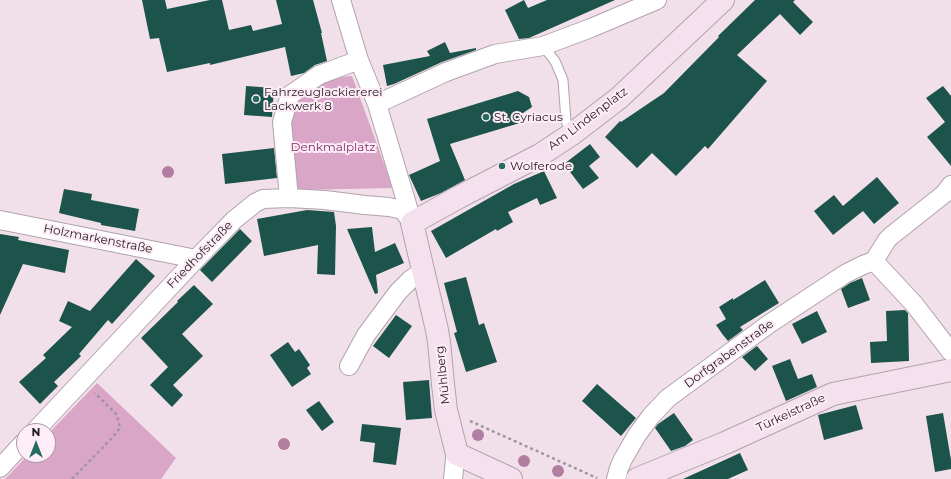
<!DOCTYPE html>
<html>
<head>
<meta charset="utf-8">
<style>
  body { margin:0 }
  #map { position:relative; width:951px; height:479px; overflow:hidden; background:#f1e0ea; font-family:Montserrat,sans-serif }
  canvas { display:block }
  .north { position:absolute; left:16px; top:423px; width:40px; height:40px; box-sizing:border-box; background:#feedf7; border:1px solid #a69aa1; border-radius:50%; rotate:0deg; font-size:11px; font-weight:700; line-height:16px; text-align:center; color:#231d21 }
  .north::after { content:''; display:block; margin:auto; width:14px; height:18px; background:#256b60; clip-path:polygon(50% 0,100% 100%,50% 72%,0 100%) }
</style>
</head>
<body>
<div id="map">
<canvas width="951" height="479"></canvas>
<div class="north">N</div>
</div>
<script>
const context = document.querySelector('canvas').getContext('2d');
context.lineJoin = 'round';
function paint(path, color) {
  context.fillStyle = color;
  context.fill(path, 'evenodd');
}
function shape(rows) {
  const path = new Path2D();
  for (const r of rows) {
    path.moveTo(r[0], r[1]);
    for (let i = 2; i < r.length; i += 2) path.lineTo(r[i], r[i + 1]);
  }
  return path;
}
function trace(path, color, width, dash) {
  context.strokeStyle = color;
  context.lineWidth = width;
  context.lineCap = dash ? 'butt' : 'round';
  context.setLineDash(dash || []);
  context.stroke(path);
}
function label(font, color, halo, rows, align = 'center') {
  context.font = font + ' Montserrat,sans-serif';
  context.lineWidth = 4;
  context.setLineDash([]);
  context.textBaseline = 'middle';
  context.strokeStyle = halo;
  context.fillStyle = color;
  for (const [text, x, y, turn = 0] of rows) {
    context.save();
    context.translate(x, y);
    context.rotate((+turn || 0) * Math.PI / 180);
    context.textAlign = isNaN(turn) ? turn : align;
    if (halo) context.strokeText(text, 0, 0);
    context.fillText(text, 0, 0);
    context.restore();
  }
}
const green = shape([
  [352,76,393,188,298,190,292,147,291,126,292,119,300,99,316,85,333,78],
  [97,383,176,458,161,479,5,479,28,455,48,455,48,434]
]);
const building = shape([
  [142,0,165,0,167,9,210,0,222,0,229,30,251,25,253,31,282,24,276,0,313,0,322,33,321,33,327,61,315,65,304,73,291,76,285,47,210,65,210,63,167,72,159,38,150,39],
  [524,0,528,8,547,0,615,0,529,38,519,39,505,10],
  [755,0,795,0,793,2,813,22,800,35,780,14,737,55,767,81,708,149,705,146,676,176,652,153,637,168,605,137,620,121,621,122,664,93,719,37,718,36],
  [445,42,450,53,476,48,476,50,442,62,394,84,387,86,383,65,430,56,427,51],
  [246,86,274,88,272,117,244,115],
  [943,86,951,96,951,166,927,137,945,122,926,98],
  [518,91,529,97,532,107,520,115,523,122,450,144,465,180,441,193,421,201,409,175,440,161,427,119],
  [590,144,600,157,589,166,599,178,583,189,564,164],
  [274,148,277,178,225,184,222,154],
  [544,171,557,198,540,205,537,198,508,212,513,222,497,231,496,229,446,258,431,231,514,184],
  [877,177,899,203,874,224,863,211,833,235,814,211,834,195,843,206],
  [64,189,92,194,91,200,139,209,135,231,101,225,101,223,59,213],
  [307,210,334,212,336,226,335,275,317,274,318,245,264,256,257,219],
  [372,227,375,252,395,243,404,263,376,275,378,293,375,294,347,229],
  [240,229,252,241,212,282,200,270],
  [0,234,19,237,18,240,69,250,65,273,23,264,0,315],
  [136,259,155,276,112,324,108,320,79,354,81,356,54,382,58,386,40,404,19,382,46,358,43,355,72,327,59,321,68,301,90,311],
  [466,277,479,325,484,323,497,362,466,372,454,333,457,332,444,283],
  [862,278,870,300,848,308,841,289,850,283],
  [765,280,779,303,740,327,743,330,728,341,723,335,716,325,726,319,719,307,733,298,733,300],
  [194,285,213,304,182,334,203,356,173,385,183,395,172,407,150,385,168,367,141,338,178,302,177,301],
  [905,310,908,313,909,361,871,363,870,342,887,341,886,311],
  [817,311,827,332,802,344,792,324],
  [396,315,412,326,389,358,373,346],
  [288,342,295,352,299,349,310,365,307,368,311,374,292,387,270,355],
  [757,346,768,359,755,371,742,357],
  [790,359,798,379,812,374,817,387,786,401,772,366],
  [429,380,432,418,406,420,403,382],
  [597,384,636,418,621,436,582,401],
  [319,401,334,422,322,431,306,410],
  [856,405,863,429,824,440,818,415],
  [674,413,693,440,685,446,671,451,655,428,658,424],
  [943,413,951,460,951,469,935,472,926,416],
  [362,424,401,428,396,465,373,462,375,443,360,441],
  [740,453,748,470,728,479,683,479]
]);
const path = shape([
  [470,421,597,478],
  [72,479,111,439,120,428,117,415,95,393]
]);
const lane = shape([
  [543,46,555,61,563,80,566,121,572,134]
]);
const street = shape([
  [341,0,359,60,377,104,412,221],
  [377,104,446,72,495,54,543,46,591,28,657,0],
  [289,198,282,122,290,95,319,75,359,60],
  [0,220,196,259],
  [874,261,914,304,951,352],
  [349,366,366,335,398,292,410,280,423,271],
  [35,431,196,259,234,220,255,203,263,199,289,198,325,200,365,205,389,207,403,210,412,223],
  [0,468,24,442],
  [453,479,455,459,457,454],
  [616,479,619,468,623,459,637,435,651,416,668,398,769,324,845,274,863,265,874,261,887,240,891,236,944,194,951,185]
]);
const secondary = shape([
  [511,479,457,454,446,410,443,384,439,342,437,330,412,223,459,197,540,155,572,134,619,98,723,0],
  [637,479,725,443,833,394,951,370]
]);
const trees = [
  [168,172],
  [478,435],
  [284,444],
  [524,461],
  [558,471]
];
const markers = [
  [256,99,4,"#256b60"],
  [486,117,4,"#256b60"],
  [502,166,4,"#256b60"]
];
const poiNames = [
  ["Fahrzeuglackiererei",264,92],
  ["Lackwerk 8",264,106],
  ["St. Cyriacus",494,117],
  ["Wolferode",510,166]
];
const streetNames = [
  ["Am Lindenplatz",588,119,-37],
  ["Holzmarkenstraße",98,239,11],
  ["Friedhofstraße",200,255,-46],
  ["Dorfgrabenstraße",729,354,-36],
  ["Mühlberg",443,375,-96],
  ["Türkeistraße",791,413,-25]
];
const parkNames = [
  ["Denkmalplatz",333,147]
];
paint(green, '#d9a6c7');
paint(building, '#1c544b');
trace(lane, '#b2a2ac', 11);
trace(street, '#b2a2ac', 20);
trace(secondary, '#b2a2ac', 24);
trace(path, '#a2959d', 2.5, [3, 3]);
trace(lane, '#fff', 9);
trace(street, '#fff', 18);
trace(secondary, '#f5e1ee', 22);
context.fillStyle = '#b17ea1';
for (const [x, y] of trees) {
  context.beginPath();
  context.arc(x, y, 6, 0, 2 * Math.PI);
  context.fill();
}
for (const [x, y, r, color] of markers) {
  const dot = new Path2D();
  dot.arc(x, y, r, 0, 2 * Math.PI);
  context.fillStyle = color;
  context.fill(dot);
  trace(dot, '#feedf7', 1.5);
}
label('12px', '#231d21', '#feedf7', poiNames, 'left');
label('12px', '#231d21', '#feedf7', streetNames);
label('12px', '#7c2d66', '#feedf7', parkNames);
</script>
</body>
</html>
